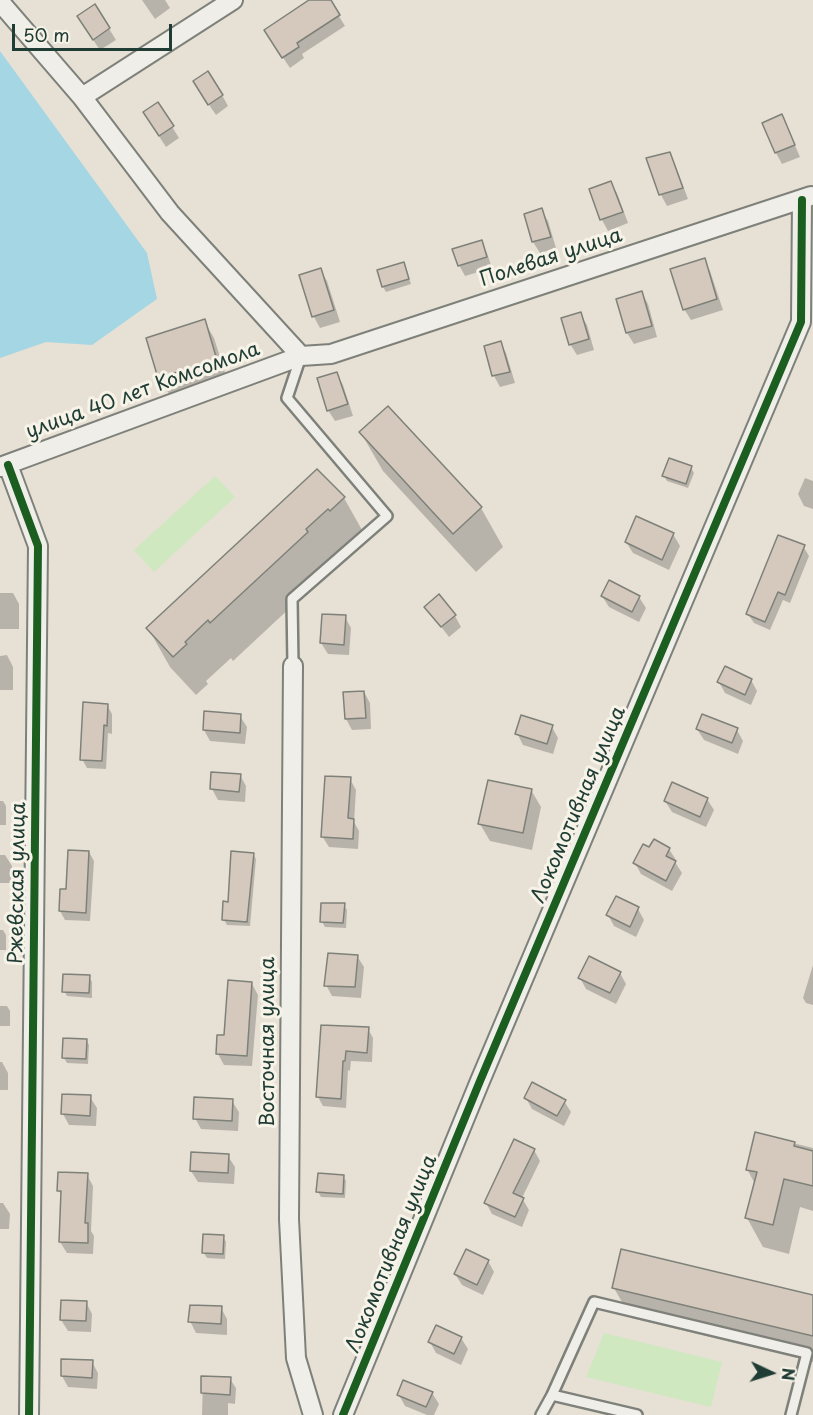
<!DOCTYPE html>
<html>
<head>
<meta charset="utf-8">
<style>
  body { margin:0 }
  #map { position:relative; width:813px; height:1415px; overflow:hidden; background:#e7e0d5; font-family:"Playpen Sans",sans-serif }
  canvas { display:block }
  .north { position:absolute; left:741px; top:1343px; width:60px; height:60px; -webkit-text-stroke:4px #f7f3e8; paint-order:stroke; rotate:94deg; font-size:16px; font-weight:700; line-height:24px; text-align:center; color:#1f3d34 }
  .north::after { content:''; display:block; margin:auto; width:21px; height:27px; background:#1f3d34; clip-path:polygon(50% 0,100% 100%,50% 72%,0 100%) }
  .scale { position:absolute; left:12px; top:24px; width:160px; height:27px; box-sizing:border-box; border:3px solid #1f3d34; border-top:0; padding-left:8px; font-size:18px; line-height:21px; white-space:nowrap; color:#1f3d34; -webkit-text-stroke:4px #f7f3e8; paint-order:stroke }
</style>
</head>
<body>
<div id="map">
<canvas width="813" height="1415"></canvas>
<div class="north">N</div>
<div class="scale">50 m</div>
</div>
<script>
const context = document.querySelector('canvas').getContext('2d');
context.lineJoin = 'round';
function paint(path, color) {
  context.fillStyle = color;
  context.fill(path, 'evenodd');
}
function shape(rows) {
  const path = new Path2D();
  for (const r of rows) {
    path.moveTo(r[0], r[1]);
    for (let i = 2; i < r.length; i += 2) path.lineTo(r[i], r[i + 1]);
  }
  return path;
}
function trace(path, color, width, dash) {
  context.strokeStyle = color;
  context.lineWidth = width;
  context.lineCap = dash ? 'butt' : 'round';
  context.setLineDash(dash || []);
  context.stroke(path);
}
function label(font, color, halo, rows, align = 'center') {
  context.font = font + ' "Playpen Sans",sans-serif';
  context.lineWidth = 6;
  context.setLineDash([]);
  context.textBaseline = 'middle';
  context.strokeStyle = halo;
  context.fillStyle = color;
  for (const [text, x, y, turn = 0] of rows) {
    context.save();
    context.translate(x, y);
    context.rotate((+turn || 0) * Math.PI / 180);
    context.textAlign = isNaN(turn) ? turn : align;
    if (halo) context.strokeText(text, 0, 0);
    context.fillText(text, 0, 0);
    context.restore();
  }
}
const green = shape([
  [215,476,235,497,154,572,134,550],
  [604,1333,722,1362,711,1407,586,1377]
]);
const water = shape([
  [0,51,147,253,157,299,92,345,46,342,0,358]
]);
const shadow = shape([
  [142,0,165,0,170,8,155,19],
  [308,0,329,0,345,26,302,54,304,58,290,68,272,41,309,2],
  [95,6,116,40,100,50,85,28],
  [201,93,222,95,228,106,216,115],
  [158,104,179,138,166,147,151,124],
  [787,127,800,157,782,164,776,153],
  [669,153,675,164,688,199,667,206,661,195,648,159],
  [610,182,617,193,628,223,608,231,602,220,591,190],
  [541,210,548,221,556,248,540,253,533,242,525,215],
  [481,242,487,253,492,268,465,276,459,265],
  [704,260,710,271,723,310,691,320,684,309],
  [406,269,411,284,386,292,383,287],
  [320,270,327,281,340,322,320,328,314,317,301,276],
  [642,293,648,304,657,337,634,344,627,333,618,300],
  [580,314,587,325,594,350,577,355,570,344],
  [204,321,214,338,226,376,169,394,160,378,148,339],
  [500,342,506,353,515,383,500,387,494,376,485,347],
  [337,374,343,385,353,416,335,421,328,410],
  [388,408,481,508,503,547,476,572,383,471,361,433],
  [691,468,694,473,688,488,667,481,664,476],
  [805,478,813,481,813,509,804,506,798,494],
  [344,498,366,537,233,661,231,658,206,681,208,684,196,695,170,667,148,628],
  [673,534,680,546,669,570,633,553,626,542],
  [803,546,809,556,790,603,783,600,770,630,754,623,748,614],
  [0,593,13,593,19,604,19,629,0,629],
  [602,596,639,597,646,608,639,622,609,607],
  [426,607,455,616,461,627,449,637],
  [345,617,351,628,349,655,328,654,321,643],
  [7,655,13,667,13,690,0,690,0,656],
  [751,680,757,691,751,705,725,693,719,682],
  [364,692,370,703,371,729,352,730,346,719],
  [107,705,112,714,112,734,108,733,106,769,87,768,82,759],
  [240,716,247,727,245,744,210,741,204,730],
  [552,727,558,738,553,754,523,745,517,733],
  [697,729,737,730,743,741,738,754,704,740],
  [240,775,246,786,245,802,218,800,212,789],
  [350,779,356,790,354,822,359,831,358,849,329,847,322,836],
  [531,790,541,807,532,850,490,841,480,824],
  [707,799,714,810,706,827,672,812,665,801],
  [0,801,3,801,6,806,6,825,0,825],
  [650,849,669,849,676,860,675,862,682,873,672,891,641,874,635,863],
  [89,852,94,861,90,921,65,920,60,911,68,891],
  [253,854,256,859,250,926,227,925,224,920,229,903],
  [0,855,5,855,12,866,11,883,0,883],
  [344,905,347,910,346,928,325,927,322,922],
  [638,909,644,920,636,937,614,926,608,915],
  [0,930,3,930,6,935,6,950,0,950],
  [357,956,364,967,361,998,332,996,326,985],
  [813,965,813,1005,806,1003,803,998],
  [620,973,626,984,616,1004,586,989,580,978],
  [89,977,92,982,92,998,67,996,64,991],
  [252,984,258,995,252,1066,224,1065,218,1054],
  [0,1006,7,1006,10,1011,10,1026,0,1026],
  [322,1027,368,1029,373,1038,372,1062,351,1061,350,1071,348,1070,346,1108,323,1106,318,1097],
  [86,1040,89,1045,88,1064,67,1063,64,1058],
  [0,1062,2,1062,8,1073,8,1090,0,1090],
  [90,1097,97,1108,96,1126,69,1125,63,1114],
  [526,1098,564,1101,571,1112,564,1126,532,1109],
  [232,1101,239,1112,238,1131,201,1129,195,1118],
  [756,1134,813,1148,813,1211,800,1207,789,1254,763,1247,747,1218,755,1184,747,1169],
  [534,1150,540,1161,522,1198,529,1210,522,1227,492,1214,486,1203],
  [228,1156,235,1167,234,1184,198,1182,191,1171],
  [87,1175,93,1186,91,1231,94,1236,93,1254,67,1253,60,1242,62,1196,59,1191],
  [343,1176,346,1181,345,1198,321,1197,318,1192],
  [0,1203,3,1203,10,1214,9,1229,0,1229],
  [223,1237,226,1242,225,1259,207,1258,204,1253],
  [488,1261,494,1272,483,1295,462,1285,455,1274],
  [614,1288,813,1297,813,1362,631,1318],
  [86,1302,92,1314,91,1332,68,1331,61,1320],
  [221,1308,227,1319,227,1335,196,1333,190,1321],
  [437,1327,461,1338,468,1349,461,1365,436,1353,430,1342],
  [92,1362,98,1373,97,1389,68,1387,62,1376],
  [203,1378,230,1379,236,1388,235,1404,228,1403,228,1415,202,1415],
  [432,1393,439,1404,434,1415,427,1415,405,1406,399,1395]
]);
const building = shape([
  [309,0,331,0,340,15,297,43,299,47,282,58,264,30,309,0],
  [95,4,110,28,93,40,77,16,95,4],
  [208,71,223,95,208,105,193,81,208,71],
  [158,102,174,126,159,136,143,112,158,102],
  [782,114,795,145,775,153,762,123,782,114],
  [670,152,683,188,659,195,646,158,670,152],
  [611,181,623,212,600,220,589,189,611,181],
  [542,208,551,237,532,242,524,214,542,208],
  [482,240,487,257,458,266,452,249,482,240],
  [705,258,717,299,683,310,670,269,705,258],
  [404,262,409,279,382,287,377,270,404,262],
  [321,268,334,310,312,317,299,275,321,268],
  [642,291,652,326,626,333,616,299,642,291],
  [581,312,589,339,569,345,561,318,581,312],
  [205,319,217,360,158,378,146,338,205,319],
  [501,341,510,372,492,376,484,346,501,341],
  [337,372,348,404,327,411,317,378,337,372],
  [388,406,482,507,453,534,359,432,388,406],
  [669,458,692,466,686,484,662,476,669,458],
  [317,469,345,497,330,511,328,509,306,529,308,532,210,623,208,620,185,642,187,644,173,657,146,628,317,469],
  [636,516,674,533,662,560,625,542,636,516],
  [778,535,805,545,785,595,778,592,765,622,746,614,778,535],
  [609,580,640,596,632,612,601,596,609,580],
  [439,594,456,615,441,627,424,607,439,594],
  [322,614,346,615,344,645,320,643,322,614],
  [725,666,752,679,745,695,717,682,725,666],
  [364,691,366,718,345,719,343,692,364,691],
  [83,702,108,704,107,726,104,725,102,761,80,760,83,702],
  [204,711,241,714,240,733,203,730,204,711],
  [702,714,738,728,732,743,696,729,702,714],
  [521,715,553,725,547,744,515,734,521,715],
  [211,772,241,774,239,792,210,789,211,772],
  [325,776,351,777,348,818,354,819,353,839,321,837,325,776],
  [488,780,532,789,523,833,478,824,488,780],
  [672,782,708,798,700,817,664,801,672,782],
  [654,839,670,848,666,856,676,861,666,881,633,863,643,844,649,847,654,839],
  [68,850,89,851,86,913,59,911,60,889,66,889,68,850],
  [231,851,254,853,247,922,222,920,223,901,228,902,231,851],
  [616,896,639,907,630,927,606,915,616,896],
  [321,903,345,903,343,923,320,922,321,903],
  [328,953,358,955,355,987,324,986,328,953],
  [589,956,621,972,610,993,578,978,589,956],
  [63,974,90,975,89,993,62,992,63,974],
  [228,980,252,982,247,1056,216,1054,217,1035,224,1035,228,980],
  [321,1025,369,1027,367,1053,346,1051,345,1061,343,1061,341,1099,316,1097,321,1025],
  [63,1038,87,1039,86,1059,62,1058,63,1038],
  [532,1082,566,1100,557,1116,524,1098,532,1082],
  [62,1094,91,1095,90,1116,61,1114,62,1094],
  [194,1097,233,1099,232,1121,193,1119,194,1097],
  [755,1132,795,1142,794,1146,813,1151,813,1186,784,1179,773,1225,745,1218,757,1172,746,1170,755,1132],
  [514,1139,535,1149,513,1193,524,1198,515,1217,484,1203,514,1139],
  [191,1152,229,1154,228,1173,190,1171,191,1152],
  [58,1172,88,1173,85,1223,88,1223,88,1243,59,1242,61,1191,57,1191,58,1172],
  [318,1173,344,1175,343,1194,316,1192,318,1173],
  [203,1234,224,1235,223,1254,202,1253,203,1234],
  [466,1249,489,1260,477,1285,454,1274,466,1249],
  [621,1249,813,1295,813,1336,612,1288,621,1249],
  [61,1300,87,1301,86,1321,60,1320,61,1300],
  [190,1305,222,1306,221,1324,188,1322,190,1305],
  [436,1325,462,1337,454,1354,428,1342,436,1325],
  [61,1359,93,1360,92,1378,61,1376,61,1359],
  [201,1376,231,1377,230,1395,201,1393,201,1376],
  [403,1380,433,1392,426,1407,397,1395,403,1380]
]);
const lane = shape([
  [293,666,292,599,387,516,287,398,301,356],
  [552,1395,594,1302,807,1353,791,1415],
  [541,1415,552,1395,637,1415]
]);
const street = shape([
  [0,2,82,97,170,213,301,356],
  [82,97,233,0],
  [8,465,38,546,29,1415],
  [0,467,301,356,331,354,811,196],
  [293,666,289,1219,296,1358,313,1415],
  [343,1415,480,1081,801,322,802,200]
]);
const cycleway = shape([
  [8,465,38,546,29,1415],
  [343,1415,480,1081,801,322,802,200]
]);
const streetNames = [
  ["Полевая улица",551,258,-18],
  ["улица 40 лет Комсомола",143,391,-20],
  ["Локомотивная улица",579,805,-67],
  ["Ржевская улица",18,883,-89],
  ["Восточная улица",268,1042,-90],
  ["Локомотивная улица",392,1254,-68]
];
paint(green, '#cfe8c0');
paint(water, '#a4d6e3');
paint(shadow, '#0003');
paint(building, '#d4c9bc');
trace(building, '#7e817a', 1.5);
trace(lane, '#7e817a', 14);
trace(street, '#7e817a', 22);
trace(lane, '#f0eee9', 9);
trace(street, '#f0eee9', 18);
trace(cycleway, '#1b5e20', 8);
label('20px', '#1f3d34', '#f7f3e8', streetNames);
</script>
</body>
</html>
